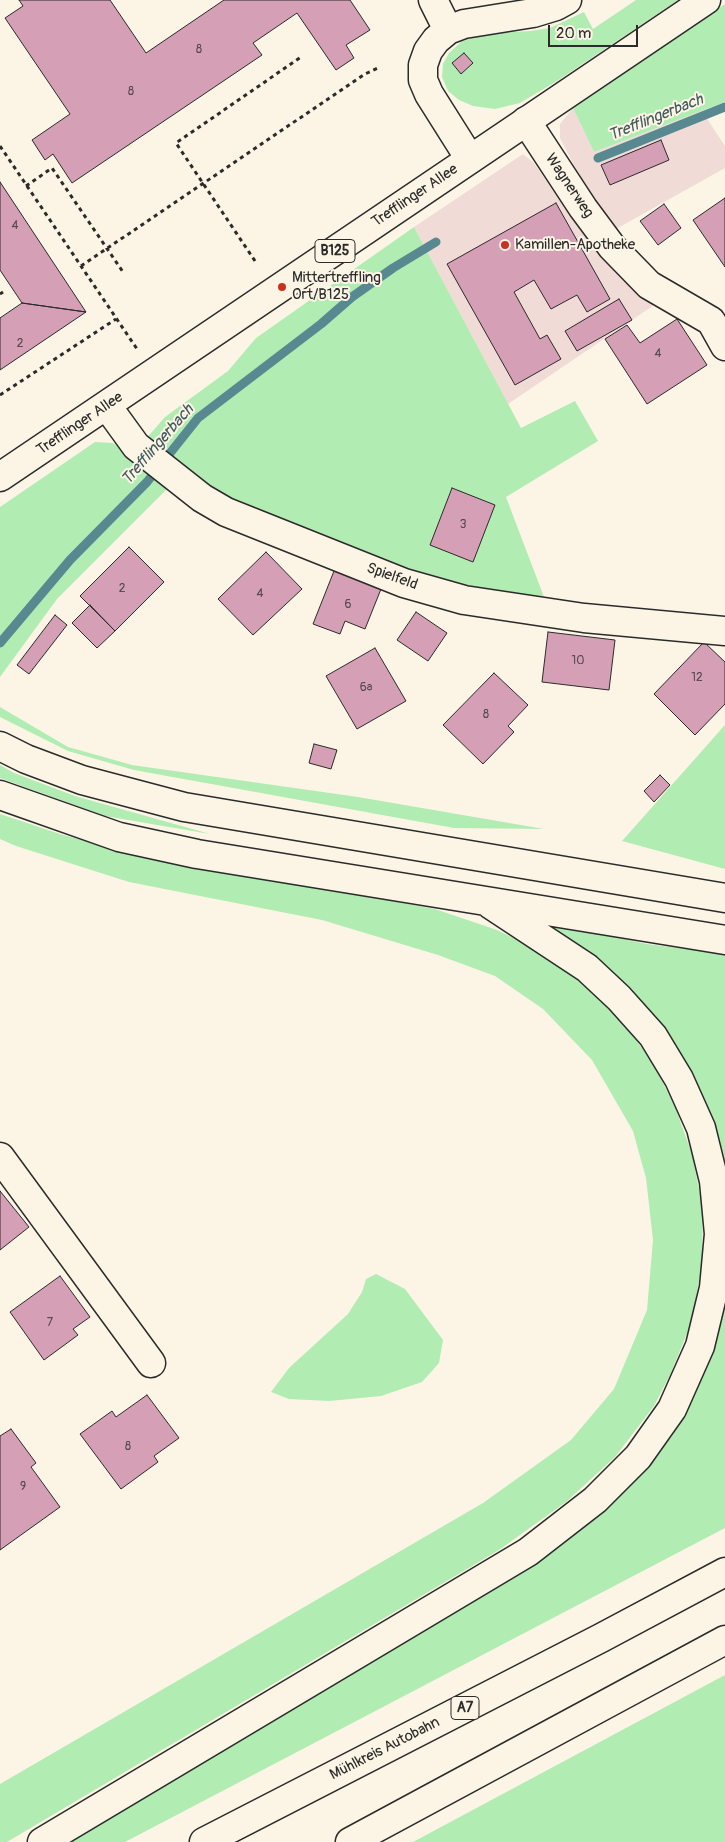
<!DOCTYPE html>
<html>
<head>
<meta charset="utf-8">
<style>
  body { margin:0 }
  #map { position:relative; width:725px; height:1842px; overflow:hidden; background:#fcf5e5; font-family:Pangolin,sans-serif }
  canvas { display:block }
  .scale { position:absolute; left:548px; top:25px; width:90px; height:22px; box-sizing:border-box; border:2px solid #2b2b2b; border-top:0; padding-left:6px; font-size:15px; line-height:18px; white-space:nowrap; color:#2b2b2b; -webkit-text-stroke:4px #fcf5e5; paint-order:stroke }
</style>
</head>
<body>
<div id="map">
<canvas width="725" height="1842"></canvas>
<div class="scale">20 m</div>
</div>
<script>
const context = document.querySelector('canvas').getContext('2d');
context.lineJoin = 'round';
function paint(path, color) {
  context.fillStyle = color;
  context.fill(path, 'evenodd');
}
function shape(rows) {
  const path = new Path2D();
  for (const r of rows) {
    path.moveTo(r[0], r[1]);
    for (let i = 2; i < r.length; i += 2) path.lineTo(r[i], r[i + 1]);
  }
  return path;
}
function trace(path, color, width, dash) {
  context.strokeStyle = color;
  context.lineWidth = width;
  context.lineCap = dash ? 'butt' : 'round';
  context.setLineDash(dash || []);
  context.stroke(path);
}
function label(font, color, halo, rows, align = 'center') {
  context.font = font + ' Pangolin,sans-serif';
  context.lineWidth = 4;
  context.setLineDash([]);
  context.textBaseline = 'middle';
  context.strokeStyle = halo;
  context.fillStyle = color;
  for (const [text, x, y, turn = 0] of rows) {
    context.save();
    context.translate(x, y);
    context.rotate((+turn || 0) * Math.PI / 180);
    context.textAlign = isNaN(turn) ? turn : align;
    if (halo) context.strokeText(text, 0, 0);
    context.fillText(text, 0, 0);
    context.restore();
  }
}
const built = shape([
  [573,108,594,152,702,111,725,146,725,168,616,229,583,183,560,138,560,124],
  [523,154,534,163,569,214,600,254,626,281,657,303,508,404,414,227]
]);
const green = shape([
  [636,0,678,0,557,81,520,103,495,109,473,106,459,100,448,91,442,77,443,64,449,53,461,42,482,34,530,31,550,28,584,12,593,29],
  [725,4,725,102,594,152,573,108],
  [414,227,521,428,575,401,598,441,506,497,544,597,493,593,433,578,365,553,216,493,145,440,165,417,228,371,256,338],
  [95,442,113,443,124,449,169,487,57,599,0,677,0,507],
  [0,707,68,747,132,765,358,797,544,829,454,828,134,770,68,751,0,717],
  [725,725,725,869,622,841,638,823],
  [0,765,14,773,75,796,210,834,105,816,0,778],
  [0,814,63,835,145,855,435,909,497,930,540,951,580,980,624,1023,654,1065,675,1107,692,1154,703,1209,702,1264,692,1321,670,1375,654,1406,615,1457,566,1502,499,1550,7,1842,0,1842,0,1784,483,1503,571,1440,614,1389,647,1310,653,1240,646,1178,633,1131,592,1060,543,1009,495,976,438,955,322,920,129,882,16,846,0,839],
  [537,921,647,944,725,954,725,1181,710,1116,691,1071,664,1030,632,989,587,952],
  [376,1274,405,1289,443,1340,439,1363,422,1382,381,1396,329,1401,289,1399,271,1392,289,1368,348,1314,362,1292,366,1279],
  [725,1305,725,1528,125,1842,69,1842,541,1557,593,1520,633,1482,672,1436,694,1396,716,1340],
  [725,1675,725,1842,413,1842]
]);
const stream = shape([
  [598,158,725,107],
  [0,643,70,560,147,482,198,418,321,324,352,297,393,268,436,242]
]);
const building = shape([
  [19,0,110,0,146,53,224,0,350,0,370,30,346,45,354,58,336,70,297,13,253,43,262,55,72,183,53,154,45,160,32,140,70,114,5,18,23,6,19,0],
  [464,53,473,63,461,74,452,63,464,53],
  [661,140,669,160,610,185,601,165,661,140],
  [0,182,86,312,22,303,0,270,0,182],
  [725,198,725,267,693,220,725,198],
  [556,203,610,299,587,312,577,295,551,309,534,280,514,292,540,339,547,335,561,359,515,385,447,264,556,203],
  [664,204,681,228,658,245,640,221,664,204],
  [619,299,632,320,577,351,565,331,619,299],
  [22,303,86,312,0,370,0,318,22,303],
  [677,319,707,365,647,404,605,339,627,325,640,343,677,319],
  [452,488,495,505,473,562,430,545,452,488],
  [129,547,164,582,115,631,80,596,129,547],
  [266,552,302,589,253,635,218,599,266,552],
  [334,571,381,589,365,629,345,621,340,634,313,624,334,571],
  [90,605,115,631,97,648,72,623,90,605],
  [416,612,447,633,428,661,397,640,416,612],
  [55,615,67,625,29,674,17,665,55,615],
  [548,632,615,640,609,690,542,682,548,632],
  [704,642,725,662,725,704,695,735,654,694,704,642],
  [375,648,406,701,357,729,326,676,375,648],
  [494,673,528,705,508,726,514,732,483,764,443,725,494,673],
  [314,744,337,750,331,769,309,763,314,744],
  [660,775,670,785,654,802,644,791,660,775],
  [0,1191,29,1227,0,1250,0,1191],
  [60,1276,90,1317,73,1329,78,1335,44,1360,10,1312,60,1276],
  [147,1395,179,1438,154,1456,158,1462,121,1489,80,1434,112,1411,116,1417,147,1395],
  [11,1429,36,1463,31,1467,60,1507,0,1550,0,1436,11,1429]
]);
const path = shape([
  [0,146,137,349],
  [26,186,52,168,123,272],
  [255,261,176,143,301,57],
  [81,266,365,74,380,67],
  [0,294,3,292],
  [0,395,116,319]
]);
const minor = shape([
  [433,0,448,30],
  [526,121,583,208,612,247,649,285,711,321,725,346],
  [470,159,429,94,423,80,423,65,428,51,436,40,448,30,464,24,533,13,556,6,567,0],
  [107,406,136,446,202,498,226,512,404,583,464,600,584,618,725,631],
  [0,1157,151,1363]
]);
const primary = shape([
  [0,477,706,0]
]);
const motorway = shape([
  [0,746,26,759,82,780,184,807,725,898],
  [0,795,119,837,197,854,725,940],
  [42,1842,528,1552,595,1500,638,1457,672,1409,700,1346,714,1288,719,1234,714,1181,701,1128,679,1079,653,1036,619,998,587,968,490,904],
  [204,1842,601,1638,725,1572],
  [350,1842,725,1640]
]);
const markers = [
  [505,245,5,"#c8321e"],
  [282,287,5,"#c8321e"]
];
const numberNames = [
  ["8",199,50],
  ["8",131,92],
  ["4",15,226],
  ["2",20,344],
  ["4",658,354],
  ["3",463,525],
  ["2",122,589],
  ["4",260,594],
  ["6",348,605],
  ["10",578,661],
  ["12",697,678],
  ["6a",366,688],
  ["8",486,715],
  ["7",50,1323],
  ["8",128,1447],
  ["9",23,1487]
];
const shields = [
  [335,251,40],
  [465,1708,28]
];
const shieldNames = [
  ["B125",335,251],
  ["A7",465,1708]
];
const streetNames = [
  ["Wagnerweg",569,186,56],
  ["Trefflinger Allee",415,196,-34],
  ["Trefflinger Allee",80,424,-34],
  ["Spielfeld",392,577,20],
  ["Mühlkreis Autobahn",385,1749,-27]
];
const poiNames = [
  ["Kamillen-Apotheke",515,245],
  ["Mittertreffling",292,278],
  ["Ort/B125",292,295]
];
const waterNames = [
  ["Trefflingerbach",656,118,-22],
  ["Trefflingerbach",158,445,-49]
];
paint(built, '#f0dbd7');
paint(green, '#b1ecb2');
trace(stream, '#598990', 9);
paint(building, '#d59fb6');
trace(building, '#2b2b2b', 1);
trace(minor, '#2b2b2b', 31);
trace(primary, '#2b2b2b', 31);
trace(motorway, '#2b2b2b', 31);
trace(path, '#2b2b2b', 3, [4, 4]);
trace(minor, '#fcf5e5', 28);
trace(primary, '#fcf5e5', 28);
trace(motorway, '#fcf5e5', 28);
for (const [x, y, r, color] of markers) {
  const dot = new Path2D();
  dot.arc(x, y, r, 0, 2 * Math.PI);
  context.fillStyle = color;
  context.fill(dot);
  trace(dot, '#fcf5e5', 2);
}
label('12px', '#56484e', null, numberNames);
for (const [x, y, w] of shields) {
  const box = new Path2D();
  box.roundRect(x - w / 2, y - 11.5, w, 23, 4);
  context.fillStyle = '#fcf5e5';
  context.fill(box);
  trace(box, '#2b2b2b', 1);
}
label('bold 14px', '#2b2b2b', null, shieldNames);
label('15px', '#2b2b2b', '#fcf5e5', streetNames);
label('15px', '#2b2b2b', '#fcf5e5', poiNames, 'left');
label('italic 16px', '#425a5e', '#fcf5e5', waterNames);
</script>
</body>
</html>
